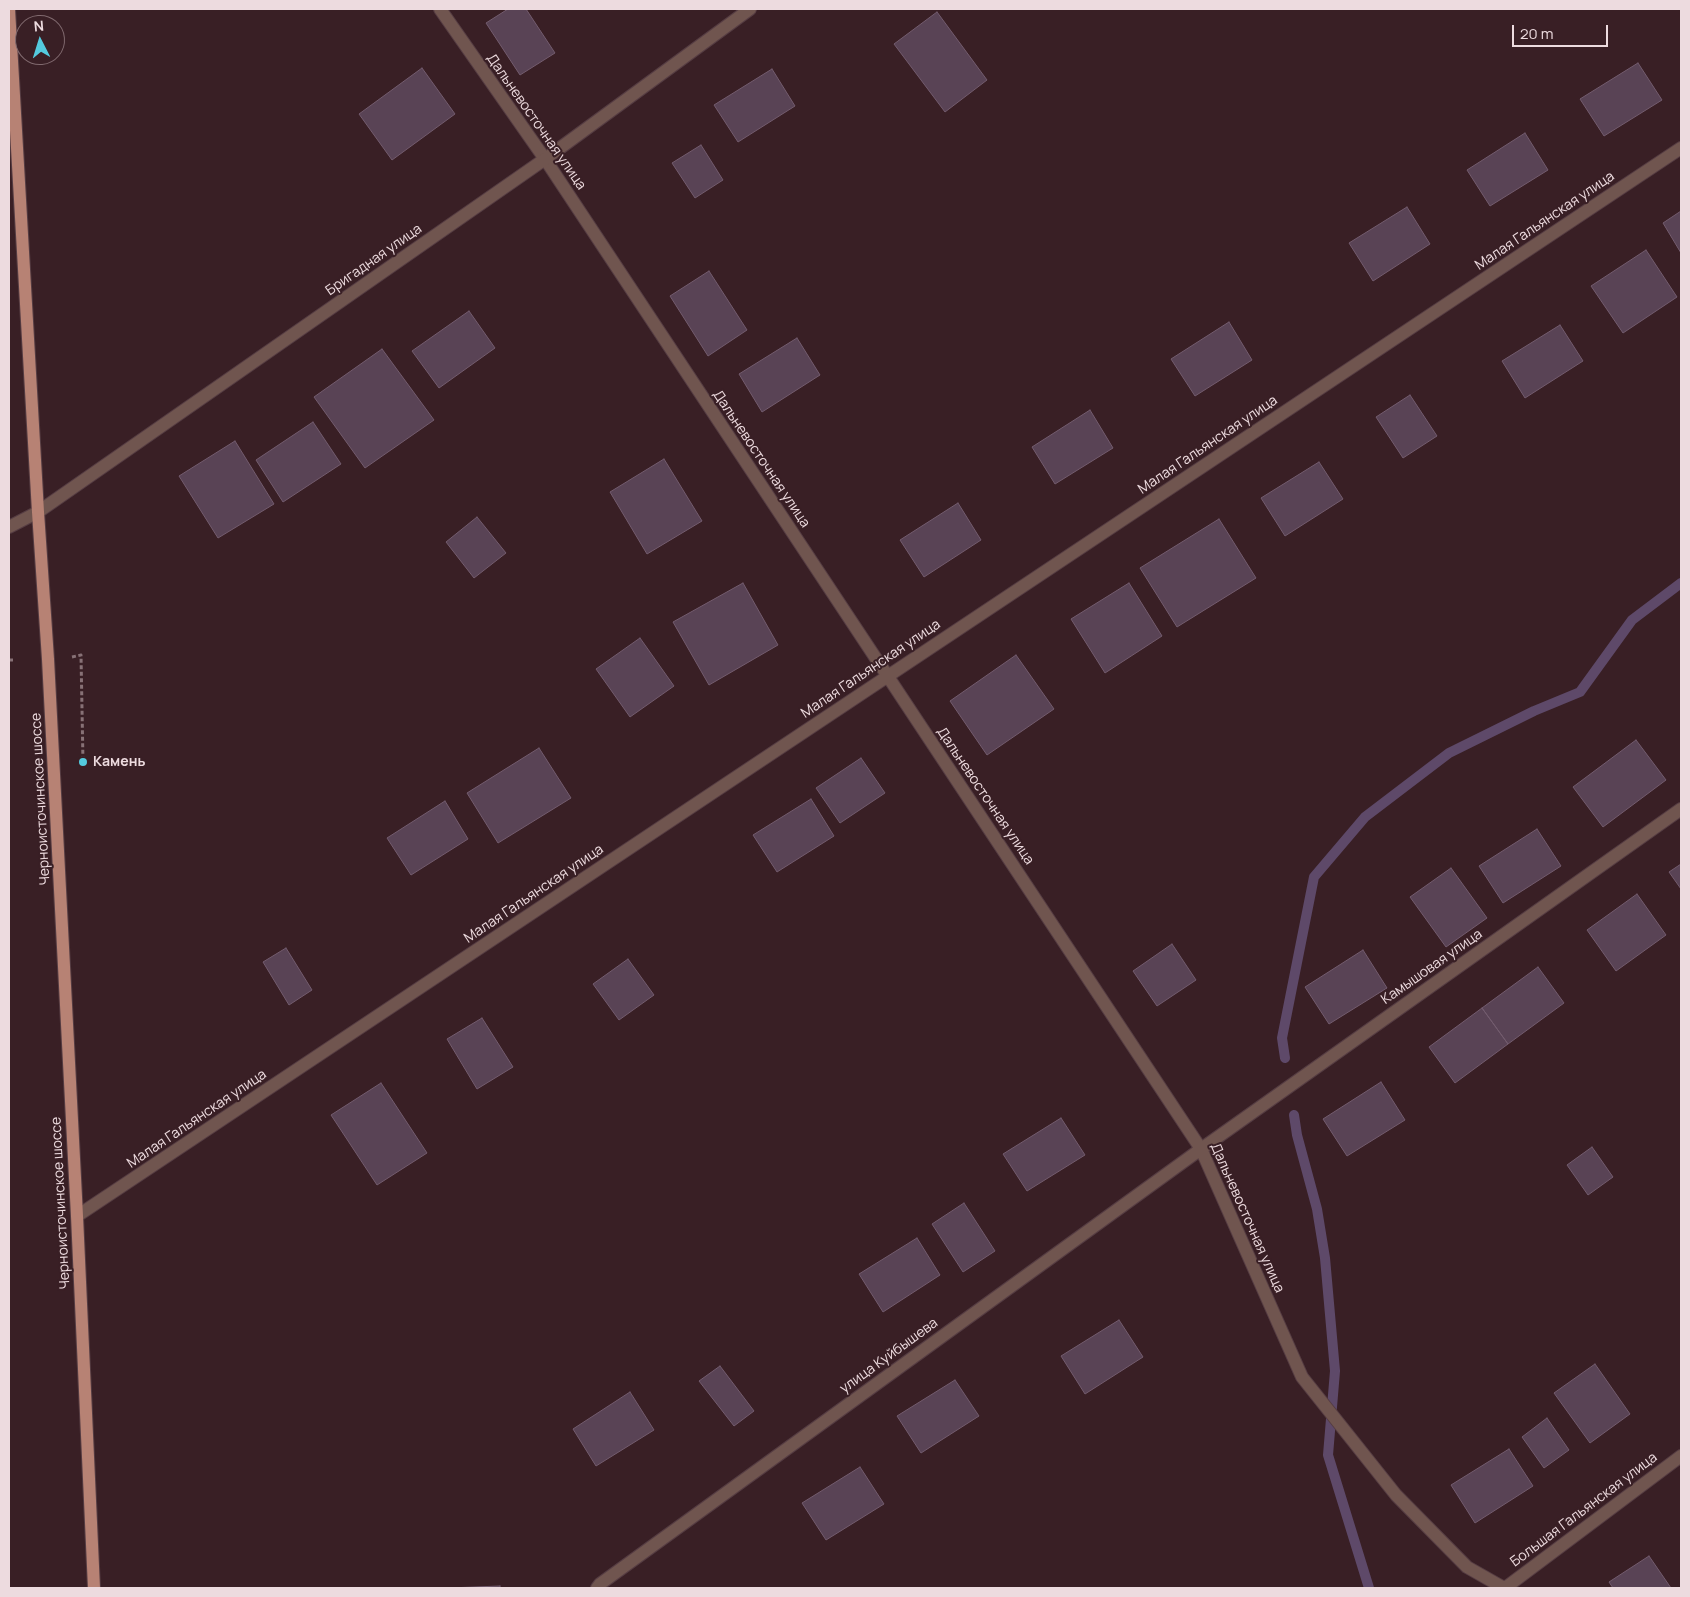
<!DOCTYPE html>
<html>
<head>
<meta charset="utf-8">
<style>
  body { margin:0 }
  #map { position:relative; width:1690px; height:1597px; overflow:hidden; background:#391f25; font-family:Manrope,sans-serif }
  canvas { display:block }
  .frame { position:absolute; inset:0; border:10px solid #eddbdf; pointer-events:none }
  .north { position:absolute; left:15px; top:15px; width:50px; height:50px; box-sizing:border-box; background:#391f25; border:1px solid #816a6f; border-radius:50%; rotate:355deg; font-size:14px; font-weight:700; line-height:20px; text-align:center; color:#eddbdf }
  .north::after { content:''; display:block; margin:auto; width:18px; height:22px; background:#54cade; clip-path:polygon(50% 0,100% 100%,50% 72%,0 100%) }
  .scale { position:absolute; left:1512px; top:25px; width:96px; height:22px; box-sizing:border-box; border:2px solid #eddbdf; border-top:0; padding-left:6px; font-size:15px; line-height:18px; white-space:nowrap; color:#eddbdf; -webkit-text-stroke:4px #391f25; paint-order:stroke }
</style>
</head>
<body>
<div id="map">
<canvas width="1690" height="1597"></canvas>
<div class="frame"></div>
<div class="north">N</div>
<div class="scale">20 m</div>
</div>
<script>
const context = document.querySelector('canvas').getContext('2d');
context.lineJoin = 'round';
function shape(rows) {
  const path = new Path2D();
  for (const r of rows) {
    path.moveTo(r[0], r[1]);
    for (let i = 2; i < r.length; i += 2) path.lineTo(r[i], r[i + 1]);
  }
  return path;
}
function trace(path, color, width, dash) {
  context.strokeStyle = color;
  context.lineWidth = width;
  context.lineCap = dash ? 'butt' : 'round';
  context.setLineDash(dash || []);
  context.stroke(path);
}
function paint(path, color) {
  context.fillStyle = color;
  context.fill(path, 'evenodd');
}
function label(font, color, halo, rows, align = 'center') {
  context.font = font + ' Manrope,sans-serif';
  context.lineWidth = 4;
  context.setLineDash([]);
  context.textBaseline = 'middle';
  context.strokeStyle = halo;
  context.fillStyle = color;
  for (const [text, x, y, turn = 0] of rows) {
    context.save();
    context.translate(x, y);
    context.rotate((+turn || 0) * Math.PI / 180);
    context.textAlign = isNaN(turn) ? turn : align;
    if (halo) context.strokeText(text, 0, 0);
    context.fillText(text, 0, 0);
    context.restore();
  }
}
const stream = shape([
  [1285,1058,1282,1038,1314,877,1365,817,1449,753,1534,711,1580,692,1632,620,1681,583],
  [1294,1115,1297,1135,1317,1209,1325,1258,1335,1371,1328,1455,1369,1588]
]);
const building = shape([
  [508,9,526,9,555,53,520,75,486,23,508,9],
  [937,12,987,80,945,112,894,44,937,12],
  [1638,63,1662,100,1604,136,1580,99,1638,63],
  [422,68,455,114,392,160,359,114,422,68],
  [772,69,795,106,738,142,714,105,772,69],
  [1525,133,1548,170,1490,206,1467,170,1525,133],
  [701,145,723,180,695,198,672,163,701,145],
  [1407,207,1430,244,1373,281,1349,243,1407,207],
  [1681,211,1681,253,1663,223,1681,211],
  [1646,250,1677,297,1623,333,1591,286,1646,250],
  [709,271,747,330,708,356,670,296,709,271],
  [469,311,495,348,439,388,412,351,469,311],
  [1229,322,1252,360,1195,396,1171,359,1229,322],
  [1560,325,1583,361,1525,398,1502,361,1560,325],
  [797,338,820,375,762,412,739,374,797,338],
  [382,349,434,420,365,468,314,397,382,349],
  [1410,395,1437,436,1403,458,1376,417,1410,395],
  [1090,410,1113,448,1055,484,1032,447,1090,410],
  [313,422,341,464,283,502,256,460,313,422],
  [235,441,274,504,218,538,179,476,235,441],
  [664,459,702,521,647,554,610,492,664,459],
  [1319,462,1343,499,1285,536,1261,498,1319,462],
  [958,503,981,540,924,577,900,540,958,503],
  [477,517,506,553,474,578,446,542,477,517],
  [1219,519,1256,578,1177,627,1140,568,1219,519],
  [743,583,778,645,709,685,673,622,743,583],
  [1129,583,1162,636,1105,673,1071,619,1129,583],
  [640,638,674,686,630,717,596,669,640,638],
  [1016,655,1054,709,987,755,950,701,1016,655],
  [1636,740,1666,780,1603,827,1573,787,1636,740],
  [539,748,571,798,498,843,467,793,539,748],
  [861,758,885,793,840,823,816,788,861,758],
  [811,799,834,836,777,872,753,835,811,799],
  [445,801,468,839,411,875,387,838,445,801],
  [1537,829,1561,866,1503,903,1479,866,1537,829],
  [1681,864,1681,889,1669,872,1681,864],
  [1451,868,1487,918,1446,947,1410,897,1451,868],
  [1637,894,1666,935,1616,971,1587,930,1637,894],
  [1172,944,1196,980,1157,1006,1133,971,1172,944],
  [286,948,312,990,289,1005,263,962,286,948],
  [1363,950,1387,988,1329,1024,1305,987,1363,950],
  [628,959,654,995,619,1020,593,984,628,959],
  [1538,967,1564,1003,1508,1044,1482,1008,1538,967],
  [1482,1008,1508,1044,1455,1083,1429,1047,1482,1008],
  [482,1018,513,1067,477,1089,447,1039,482,1018],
  [1381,1082,1405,1120,1347,1156,1323,1119,1381,1082],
  [381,1083,427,1153,377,1185,331,1115,381,1083],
  [1061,1118,1085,1155,1027,1191,1003,1154,1061,1118],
  [1592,1147,1613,1177,1588,1195,1567,1165,1592,1147],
  [964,1203,995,1251,963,1272,932,1224,964,1203],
  [917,1238,940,1275,883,1312,859,1274,917,1238],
  [1119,1320,1143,1357,1085,1394,1061,1356,1119,1320],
  [1595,1364,1630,1414,1590,1443,1554,1393,1595,1364],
  [720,1366,754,1411,734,1426,699,1381,720,1366],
  [955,1380,979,1416,921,1453,897,1416,955,1380],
  [630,1392,654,1430,596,1466,573,1429,630,1392],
  [1547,1418,1569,1450,1544,1468,1522,1437,1547,1418],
  [1509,1449,1533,1486,1475,1523,1451,1485,1509,1449],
  [860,1467,884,1504,826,1540,802,1503,860,1467],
  [1649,1556,1671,1588,1613,1588,1609,1582,1649,1556],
  [500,1586,500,1588,448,1588,500,1586]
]);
const path = shape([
  [72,657,81,655,83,762],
  [9,660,13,660]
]);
const minor = shape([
  [440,9,545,159,1201,1149,1302,1377,1396,1495,1467,1567,1504,1588],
  [77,1216,1681,148],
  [597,1588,600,1584,1201,1149,1681,809],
  [1505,1588,1681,1456]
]);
const tertiary = shape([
  [9,527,38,512,545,159,750,9]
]);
const primary = shape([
  [9,9,38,512,48,659,77,1216,94,1588]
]);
const markers = [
  [83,762,5,"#54cade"]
];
const streetNames = [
  ["Дальневосточная улица",536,122,55],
  ["Малая Гальянская улица",1545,221,-34],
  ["Бригадная улица",374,260,-35],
  ["Малая Гальянская улица",1208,445,-34],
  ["Дальневосточная улица",761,459,56],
  ["Малая Гальянская улица",871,669,-34],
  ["Дальневосточная улица",985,796,56],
  ["Черноисточинское шоссе",41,799,-93],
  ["Малая Гальянская улица",534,894,-34],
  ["Камышовая улица",1432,967,-35],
  ["Малая Гальянская улица",197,1119,-34],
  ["Черноисточинское шоссе",61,1203,-93],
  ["Дальневосточная улица",1247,1218,66],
  ["улица Куйбышева",889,1356,-36],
  ["Большая Гальянская улица",1584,1510,-37]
];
const poiNames = [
  ["Камень",93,762]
];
trace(stream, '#5e4969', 10);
paint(building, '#594355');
trace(building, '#735c6e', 1);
trace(minor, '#563d43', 14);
trace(tertiary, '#563d43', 14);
trace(primary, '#563d43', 14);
trace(path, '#877176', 3, [4, 2.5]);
trace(minor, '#70554f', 12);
trace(tertiary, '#70554f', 12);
trace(primary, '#b78274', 12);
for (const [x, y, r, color] of markers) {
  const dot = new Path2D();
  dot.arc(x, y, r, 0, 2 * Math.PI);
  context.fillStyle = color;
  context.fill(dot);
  trace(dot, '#391f25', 2);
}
label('14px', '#eddbdf', '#391f25', streetNames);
label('bold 14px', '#eddbdf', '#391f25', poiNames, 'left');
</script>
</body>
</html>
